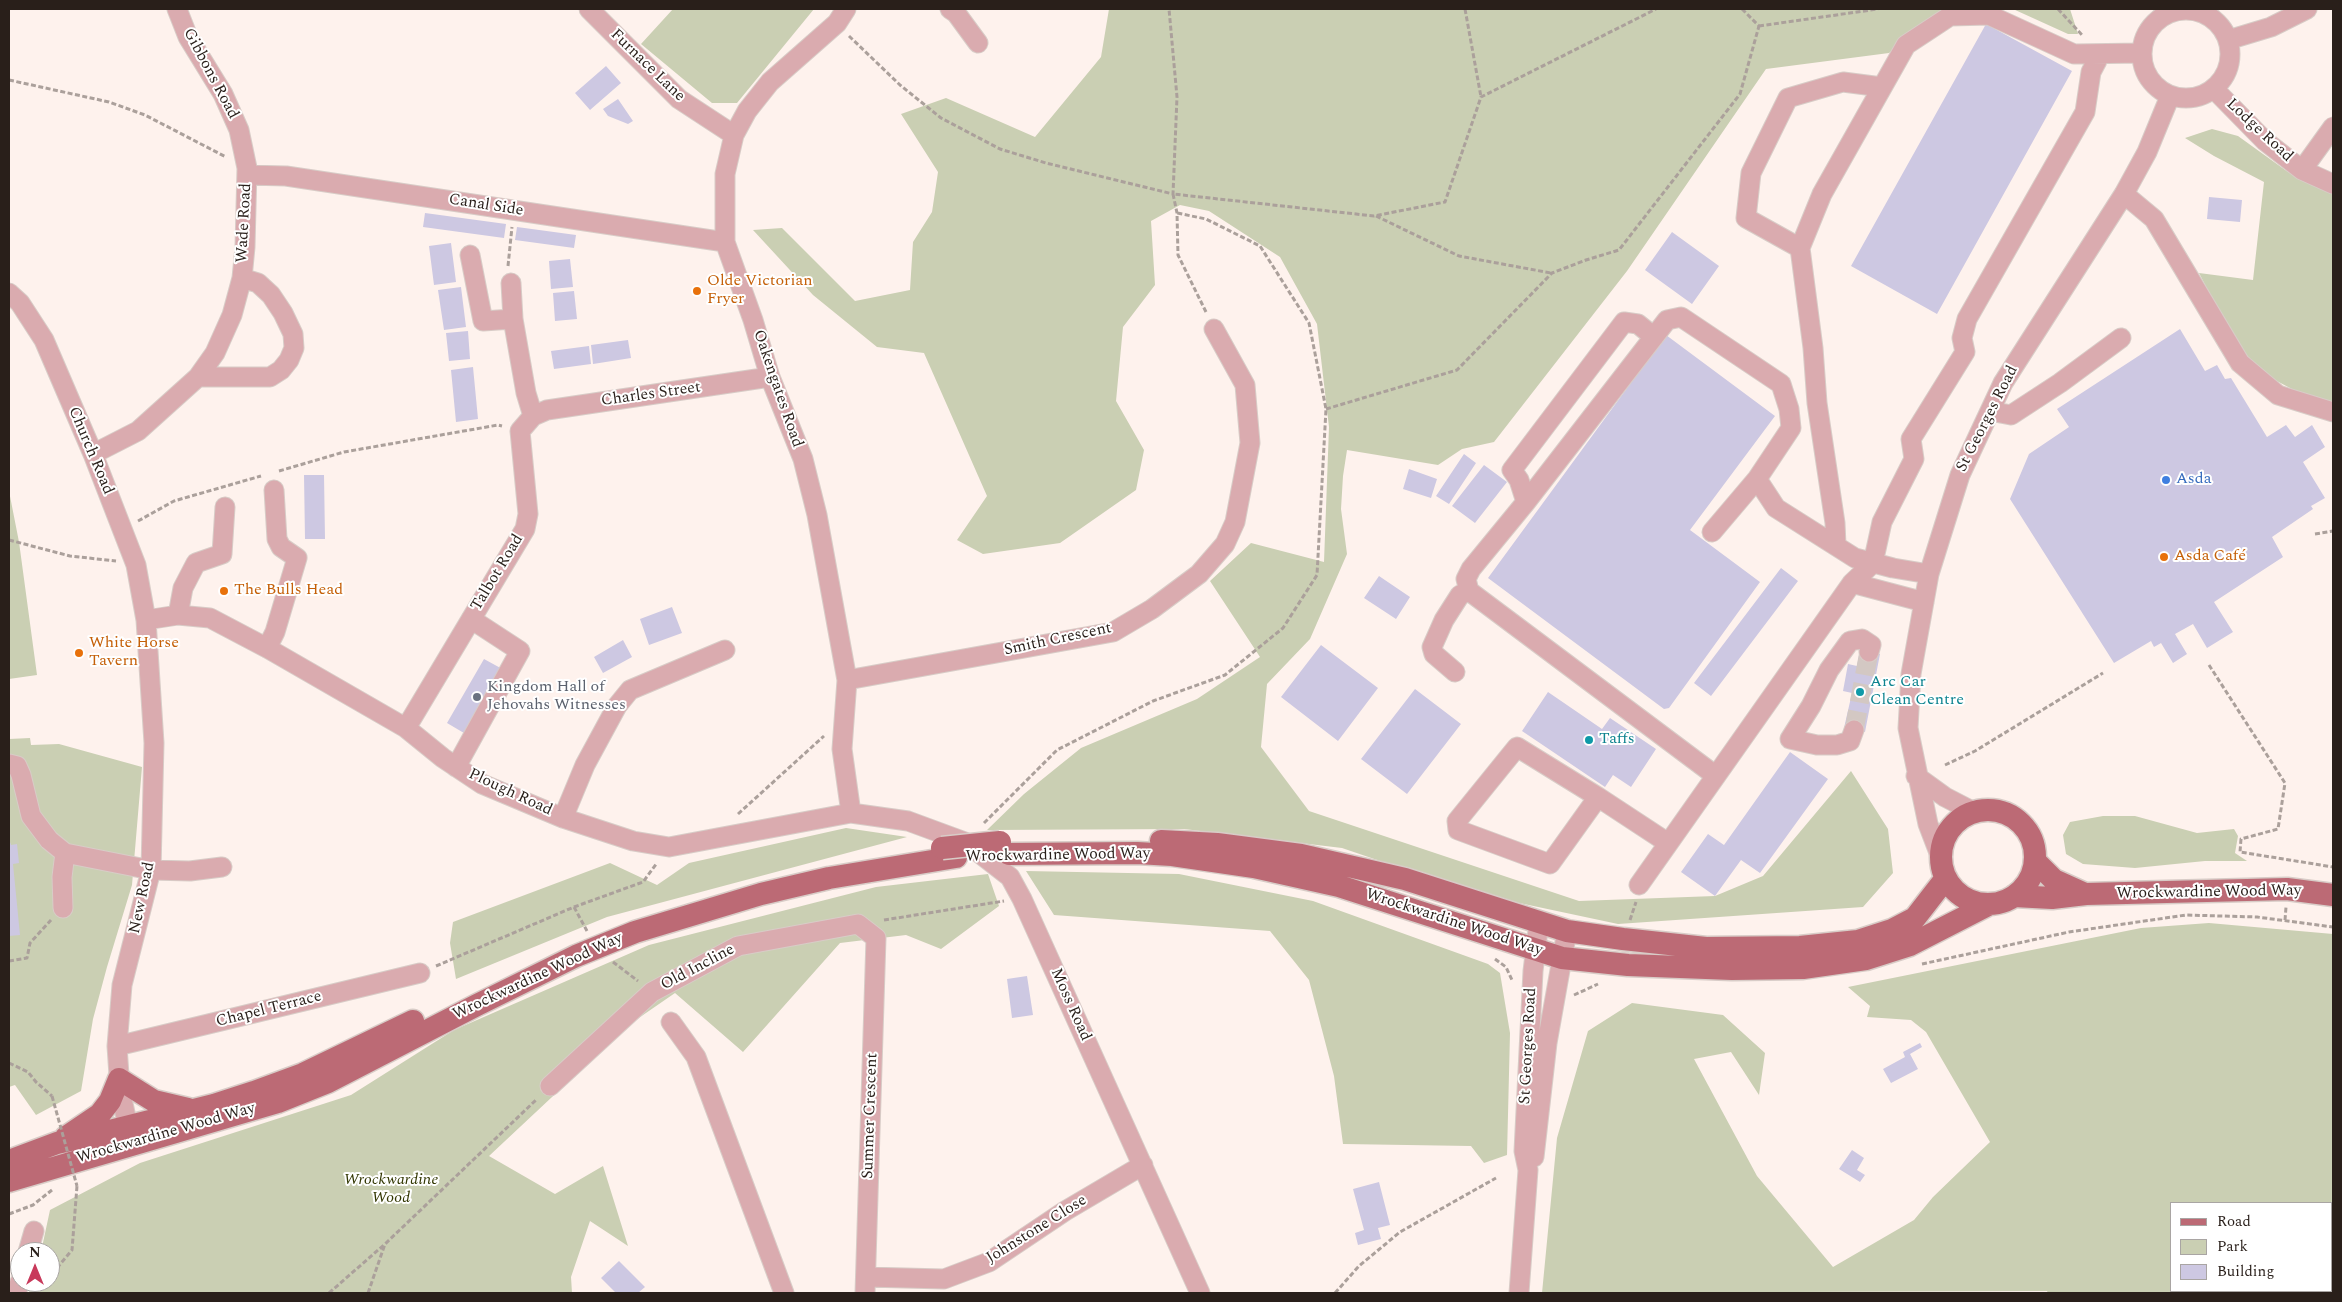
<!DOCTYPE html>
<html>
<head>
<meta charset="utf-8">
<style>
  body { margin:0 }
  #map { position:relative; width:2342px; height:1302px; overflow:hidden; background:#fef2ed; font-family:Spectral,serif }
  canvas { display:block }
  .frame { position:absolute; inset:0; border:10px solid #291f1a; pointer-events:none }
  .legend { position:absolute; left:2170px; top:1202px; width:162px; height:90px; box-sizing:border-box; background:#fff; border:1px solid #a9a5a3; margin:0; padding:6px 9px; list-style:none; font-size:15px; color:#291f1a }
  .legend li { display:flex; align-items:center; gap:10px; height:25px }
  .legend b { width:25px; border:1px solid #a9a5a3 }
  .north { position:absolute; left:10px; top:1242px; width:50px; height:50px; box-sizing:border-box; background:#fff; border:1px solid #a9a5a3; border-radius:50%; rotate:0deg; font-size:14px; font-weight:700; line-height:20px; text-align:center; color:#291f1a }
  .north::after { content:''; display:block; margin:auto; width:18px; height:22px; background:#c8395b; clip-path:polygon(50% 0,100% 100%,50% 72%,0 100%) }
</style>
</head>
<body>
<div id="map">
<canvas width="2342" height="1302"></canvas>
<div class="frame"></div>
<ul class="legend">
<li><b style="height:6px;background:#bc6a75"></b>Road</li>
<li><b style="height:14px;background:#cacfb3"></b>Park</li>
<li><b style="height:14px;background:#cdc8e2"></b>Building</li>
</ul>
<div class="north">N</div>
</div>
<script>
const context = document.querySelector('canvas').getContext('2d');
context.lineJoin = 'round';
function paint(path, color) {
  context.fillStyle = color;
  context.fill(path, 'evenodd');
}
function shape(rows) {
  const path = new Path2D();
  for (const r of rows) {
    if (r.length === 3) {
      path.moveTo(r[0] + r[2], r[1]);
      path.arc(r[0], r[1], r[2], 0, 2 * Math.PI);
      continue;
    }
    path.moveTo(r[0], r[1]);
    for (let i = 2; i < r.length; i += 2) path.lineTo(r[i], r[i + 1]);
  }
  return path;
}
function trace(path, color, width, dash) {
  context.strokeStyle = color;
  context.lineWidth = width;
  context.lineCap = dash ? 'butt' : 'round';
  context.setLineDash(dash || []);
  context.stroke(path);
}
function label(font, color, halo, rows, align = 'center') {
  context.font = font + ' Spectral,serif';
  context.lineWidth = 4;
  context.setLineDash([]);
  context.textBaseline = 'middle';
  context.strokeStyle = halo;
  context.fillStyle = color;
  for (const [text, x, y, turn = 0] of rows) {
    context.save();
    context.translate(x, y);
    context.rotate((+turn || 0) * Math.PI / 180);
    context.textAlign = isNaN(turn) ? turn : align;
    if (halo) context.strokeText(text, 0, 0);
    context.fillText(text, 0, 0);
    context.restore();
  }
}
const green = shape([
  [673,9,814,9,737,103,712,103,641,44],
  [1109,9,1946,9,1889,53,1766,69,1627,271,1494,442,1462,449,1438,465,1347,450,1343,476,1341,509,1347,554,1310,639,1267,684,1261,747,1309,811,1579,901,1715,896,1763,876,1851,771,1888,829,1893,873,1863,907,1618,924,1477,894,1342,848,1184,829,987,830,1024,794,1081,748,1197,699,1260,657,1210,581,1251,543,1324,562,1329,427,1317,324,1280,257,1209,211,1180,205,1151,221,1155,285,1123,327,1116,401,1144,450,1136,490,1060,543,983,554,957,540,987,496,924,353,877,347,813,295,753,230,782,228,855,301,910,290,913,242,932,212,938,172,901,114,946,98,1035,137,1101,57],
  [2013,9,2070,9,2078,34,2068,34],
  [2212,129,2238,136,2288,172,2333,194,2333,402,2305,396,2258,371,2235,343,2199,273,2253,280,2264,182,2214,156,2185,138],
  [9,491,19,542,37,675,9,679],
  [30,738,31,745,59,744,142,767,132,885,107,967,93,1019,81,1091,36,1115,15,1085,9,1087,9,739],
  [2103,816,2135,816,2197,833,2234,829,2238,836,2235,853,2247,861,2205,861,2135,868,2083,864,2066,854,2063,835,2070,822],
  [846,828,907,837,607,917,456,979,450,943,453,922,610,863,657,885,689,863],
  [1026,871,1179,874,1313,901,1488,964,1500,973,1510,1033,1507,1155,1484,1163,1471,1146,1343,1144,1334,1076,1309,980,1270,931,1054,915],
  [988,874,999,906,941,949,906,935,840,943,743,1052,675,993,630,1024,489,1156,555,1194,603,1166,628,1246,590,1221,571,1277,572,1293,29,1293,32,1282,50,1282,50,1252,41,1252,50,1210,140,1163,351,1095,454,1030,649,945,876,887],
  [2209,923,2333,934,2333,1249,2331,1251,2331,1203,2171,1203,2171,1291,2269,1291,2265,1293,2048,1293,2047,1291,1542,1293,1557,1138,1588,1031,1632,1003,1723,1015,1765,1053,1759,1095,1731,1052,1694,1059,1757,1176,1833,1267,1914,1220,1933,1197,1990,1142,1926,1032,1911,1020,1867,1017,1870,1006,1848,987,2141,928]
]);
const building = shape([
  [1986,24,2072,71,1937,314,1851,266],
  [606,66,621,83,590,110,575,93],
  [618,99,633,121,628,124,608,116,603,109],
  [2209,197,2242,200,2240,222,2207,219],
  [425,213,506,224,504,238,423,227],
  [517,227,576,235,574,248,515,240],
  [1672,232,1719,266,1692,304,1645,270],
  [451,243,456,282,434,285,429,246],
  [570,259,573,287,551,289,549,261],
  [461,287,466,327,444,330,438,290],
  [574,291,577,319,555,321,553,293],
  [2180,329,2205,371,2217,365,2225,379,2231,378,2267,437,2286,425,2295,437,2312,425,2325,447,2303,462,2325,498,2311,506,2313,509,2272,537,2283,557,2214,602,2233,632,2207,648,2193,624,2175,634,2187,654,2173,663,2161,643,2154,647,2151,641,2114,663,2010,499,2029,454,2069,427,2057,409],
  [468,331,470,359,449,361,446,333],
  [1666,335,1775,416,1690,530,1760,582,1669,708,1664,709,1488,578],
  [628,340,631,358,593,364,591,345],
  [589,346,591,364,554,369,551,351],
  [473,367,478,419,456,422,451,370],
  [1464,454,1476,463,1449,504,1436,496],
  [1484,465,1507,482,1475,523,1452,506],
  [1409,469,1437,479,1431,498,1403,489],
  [304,475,324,475,325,539,305,539],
  [1781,568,1798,581,1711,696,1694,683],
  [1379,576,1410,597,1396,619,1364,598],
  [672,607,682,633,649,645,640,619],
  [623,640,632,657,603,673,594,657],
  [1321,645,1378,688,1338,741,1281,697],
  [1860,650,1880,654,1865,732,1844,728,1852,693,1843,691,1848,664,1857,666],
  [484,659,506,671,469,736,447,723],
  [1415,689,1461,724,1407,794,1361,759],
  [1548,692,1602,729,1610,718,1656,749,1631,787,1613,775,1605,787,1522,731],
  [1790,752,1828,779,1760,873,1741,860,1715,896,1681,872,1708,834,1724,845],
  [9,839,11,845,17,844,19,863,13,864,20,935,9,936],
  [1027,976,1033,1015,1012,1018,1007,979],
  [1920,1043,1922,1047,1910,1054,1918,1069,1891,1083,1883,1069,1905,1057,1903,1052],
  [1852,1150,1864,1158,1857,1170,1865,1175,1860,1182,1839,1169],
  [1379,1182,1390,1225,1378,1228,1381,1239,1358,1245,1355,1233,1364,1230,1353,1189],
  [619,1261,645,1287,638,1293,616,1293,601,1278]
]);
const minorTunnel = shape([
  [1854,730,1869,652]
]);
const path = shape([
  [1465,9,1481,97],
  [1742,9,1759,26],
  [2058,9,2083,36],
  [1759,26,1878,9],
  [849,36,900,85,941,118,1000,149,1046,163,1173,194,1177,97,1169,9],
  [9,80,109,102,145,115,226,157],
  [1376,216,1459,256,1551,273],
  [508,266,512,227],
  [1206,312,1178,255,1177,213,1173,194,1374,216,1445,202,1481,97,1656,9],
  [1326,409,1457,370,1552,273,1586,260,1619,250,1740,94,1759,26],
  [279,471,344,452,498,425,502,426],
  [138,521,174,501,261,476],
  [2315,534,2333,531],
  [9,540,70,556,116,561],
  [2209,665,2285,783,2278,829,2241,839,2240,852,2333,867],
  [1945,765,1975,751,2103,673],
  [738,814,824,736],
  [984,823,1057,750,1153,701,1225,675,1283,628,1317,575,1326,409,1309,323,1260,246,1206,219,1177,213],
  [574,907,587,931],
  [884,920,1004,901],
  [1630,920,1636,902],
  [2285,920,2286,907],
  [1495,959,1506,967,1512,980],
  [9,961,27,958,30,943,51,920],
  [613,962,638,981],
  [1922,964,2069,932,2186,915,2257,917,2333,927],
  [436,966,574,907,643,882,657,863],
  [1574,995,1598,984],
  [9,1063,28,1072,36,1082,52,1096],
  [9,1214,33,1205,52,1190],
  [2331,1262,2333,1261],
  [50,1271,57,1268,72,1250,77,1186],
  [329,1293,385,1244],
  [368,1293,385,1244,537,1099],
  [1335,1293,1359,1266,1400,1232,1496,1178],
  [2286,1293,2289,1291]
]);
const minor = shape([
  [589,9,679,99,734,135],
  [846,9,837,23,770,82,747,111,734,135,725,174,725,242,753,320,770,377,803,459,817,515,847,680,842,749,851,813],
  [950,9,956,13,978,43],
  [2186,54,44],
  [2228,40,2271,27,2307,9],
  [2214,89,2265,141,2302,170,2333,184],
  [2302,170,2333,127],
  [247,175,286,176,725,242],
  [2124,194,2154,219,2240,363,2278,395,2333,412],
  [1800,248,1746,218,1751,173,1788,98,1843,82,1882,87],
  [470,255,483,321,513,319],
  [9,293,20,303,44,340,93,454,136,565,146,620,154,743,151,870,122,985,117,1046,120,1090,131,1140],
  [198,377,270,377,281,370,289,360,294,348,293,334,283,313,271,295,258,283,242,278],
  [1990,411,2011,415,2060,383,2121,338],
  [533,416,547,410,770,377],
  [93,454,138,431,198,377,215,353,232,315,242,278,245,247,247,168,239,130,223,94,188,37,177,9],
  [1526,502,1519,480,1512,470,1624,322,1638,324,1654,337],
  [1712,532,1757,479],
  [1836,545,1835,523,1817,403,1813,348,1800,248,1822,194,1906,45,1950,16,1989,15,2074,54,2141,53],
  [1852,583,1924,602],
  [178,615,183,588,196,563,222,554,225,507],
  [146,620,178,615,210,618,267,648,406,728,443,758,482,784,563,818,633,841,669,847,851,813,908,821,965,842,1010,877,1022,899,1200,1293],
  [267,648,275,632,297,558,281,547,277,539,274,490],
  [1455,672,1434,654,1432,647,1444,620,1460,595,1469,591],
  [847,680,1113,632,1152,609,1199,574,1225,544,1235,522,1250,443,1245,385,1214,329],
  [406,728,525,529,528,514,520,431,533,416,526,393,513,319,511,283],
  [1854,730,1850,741,1837,745,1817,745,1790,739,1811,706,1829,670,1850,641,1862,639,1871,645,1869,652],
  [9,764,17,766,21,775,31,816,49,840,65,853,151,870,190,871,222,867],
  [456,767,520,651,471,619],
  [1716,776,1469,591,1466,579,1471,569,1526,502,1667,320,1681,317,1781,384,1789,409,1791,428,1757,479,1776,508,1855,558,1893,568,1929,574],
  [1916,776,1945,797,1974,812],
  [1598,797,1550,864,1458,830,1457,821,1517,747,1598,797,1668,843],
  [563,818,585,765,617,706,630,690,725,650],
  [1941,858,1928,824,1908,728,1911,674,1929,574,1960,475,2003,383,2124,194,2147,152,2170,96],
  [1639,885,1852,583,1873,563,1882,522,1914,459,1911,439,1965,352,1962,338,1967,319,2085,112,2091,72,2100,55],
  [63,908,62,877,65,853],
  [671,1022,696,1057,784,1293],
  [117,1046,420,973],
  [550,1086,652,992,738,946,858,924,876,938,865,1293],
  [1534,1157,1547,1043,1567,931],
  [28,1252,34,1231],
  [866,1277,944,1279,989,1262,1065,1211,1143,1165],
  [16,1293,20,1282],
  [1519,1293,1528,1170,1524,1151,1533,971,1539,922]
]);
const major = shape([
  [1988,857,47],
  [1161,841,1217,844,1301,855,1405,879,1567,931,1623,939,1706,948,1800,947,1858,941,1892,930,1915,918,1946,878],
  [1009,854,1137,853,1172,855,1254,867,1339,886,1562,958,1628,965,1732,969,1803,968,1866,959,1910,945,1990,904],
  [2035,861,2054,880,2085,894],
  [2014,896,2052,898,2086,894,2287,889,2333,895],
  [66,1137,100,1114,110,1101,119,1079,154,1101,188,1109],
  [9,1161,57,1143,106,1132,214,1105,254,1092,303,1074,413,1021],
  [9,1181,278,1102,328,1082,477,1005,576,956,635,932,761,894,829,878,956,857]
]);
const pathBridge = shape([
  [52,1096,77,1186]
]);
const majorBridge = shape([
  [942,848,1000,842]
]);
const markers = [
  [697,291,5,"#e8710a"],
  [2166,480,5,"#3f7fe0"],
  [2164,557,5,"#e8710a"],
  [224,591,5,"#e8710a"],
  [79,653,5,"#e8710a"],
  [1860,692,5,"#0f9aa8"],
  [477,697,5,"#6b7280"],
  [1589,740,5,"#0f9aa8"]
];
const streetNames = [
  ["Furnace Lane",647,66,44],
  ["Gibbons Road",210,74,62],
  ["Lodge Road",2259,131,43],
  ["Canal Side",486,206,9],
  ["Wade Road",245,223,-87],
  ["Oakengates Road",777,389,71],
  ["Charles Street",651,395,-8],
  ["St Georges Road",1988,419,-63],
  ["Church Road",90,451,67],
  ["Talbot Road",498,573,-59],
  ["Smith Crescent",1058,640,-12],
  ["Plough Road",510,793,25],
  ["Wrockwardine Wood Way",1058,856,-1],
  ["Wrockwardine Wood Way",2209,893,-1],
  ["New Road",143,898,-78],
  ["Wrockwardine Wood Way",1454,923,18],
  ["Old Incline",698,968,-28],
  ["Wrockwardine Wood Way",538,977,-25],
  ["Moss Road",1070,1005,66],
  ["Chapel Terrace",269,1010,-14],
  ["St Georges Road",1529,1046,-87],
  ["Summer Crescent",871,1116,-88],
  ["Wrockwardine Wood Way",166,1134,-16],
  ["Johnstone Close",1037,1230,-32]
];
const foodNames = [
  ["Olde Victorian",707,282],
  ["Fryer",707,300],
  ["Asda Café",2174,557],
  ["The Bulls Head",234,591],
  ["White Horse",89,644],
  ["Tavern",89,662]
];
const shopNames = [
  ["Asda",2176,480]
];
const cultureNames = [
  ["Arc Car",1870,683],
  ["Clean Centre",1870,701],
  ["Taffs",1599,740]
];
const worshipNames = [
  ["Kingdom Hall of",487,688],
  ["Jehovahs Witnesses",487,706]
];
const parkNames = [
  ["Wrockwardine",391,1181],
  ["Wood",391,1199]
];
paint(green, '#cacfb3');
paint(building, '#cdc8e2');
trace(minorTunnel, '#d3c8c3', 19, [19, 9]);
trace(minor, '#d8ccc7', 21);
trace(major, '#d8ccc7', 25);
trace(path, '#aba09b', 3, [5, 2.5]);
trace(minor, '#daabaf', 19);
trace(major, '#bc6a75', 22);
trace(majorBridge, '#d8ccc7', 25, []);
trace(pathBridge, '#aba09b', 3, [5, 2.5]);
trace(majorBridge, '#bc6a75', 22);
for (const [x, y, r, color] of markers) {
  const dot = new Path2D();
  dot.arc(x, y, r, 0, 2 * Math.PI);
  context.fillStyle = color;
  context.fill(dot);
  trace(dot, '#fff', 2);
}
label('16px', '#291f1a', '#fff', streetNames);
label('16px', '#c56008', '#fff', foodNames, 'left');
label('16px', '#366cbe', '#fff', shopNames, 'left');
label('16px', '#0d838f', '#fff', cultureNames, 'left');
label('16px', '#5b616d', '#fff', worshipNames, 'left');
label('italic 16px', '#313600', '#fff', parkNames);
</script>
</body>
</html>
